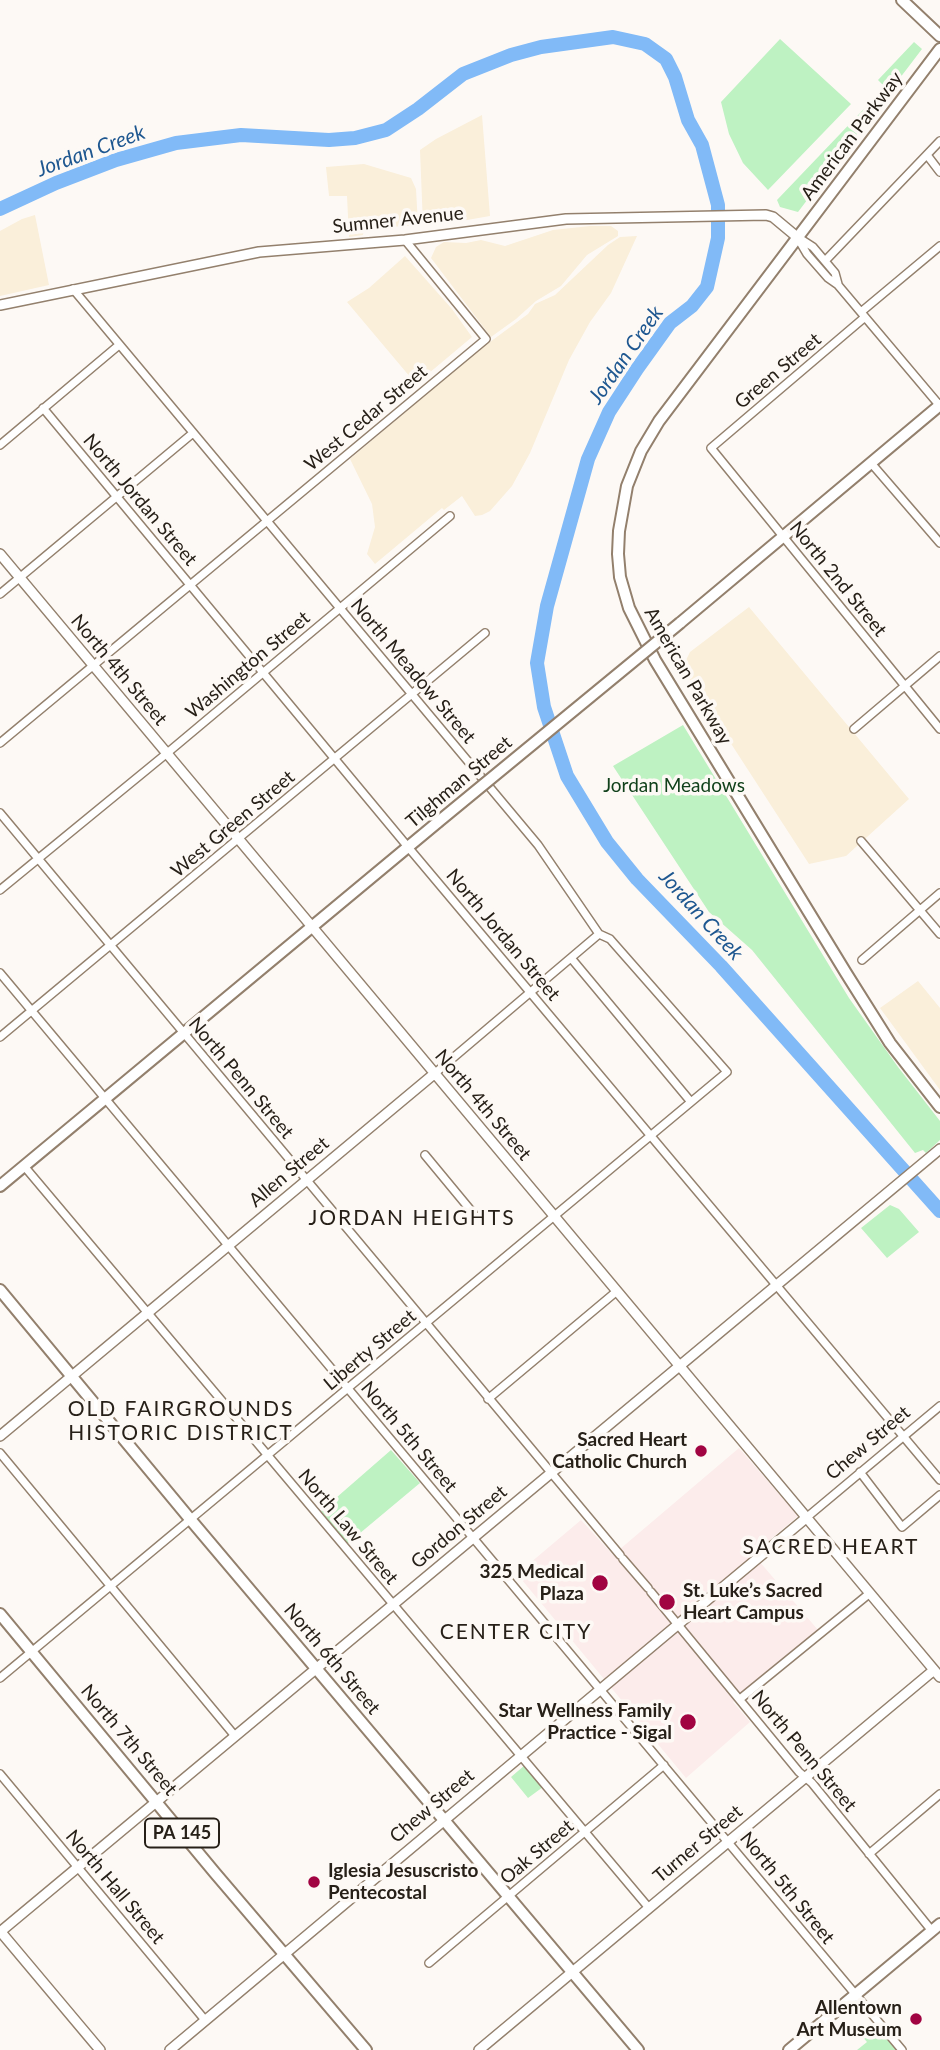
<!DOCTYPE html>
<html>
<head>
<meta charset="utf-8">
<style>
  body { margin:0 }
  canvas { display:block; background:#fdf9f5 }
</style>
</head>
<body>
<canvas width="940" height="2050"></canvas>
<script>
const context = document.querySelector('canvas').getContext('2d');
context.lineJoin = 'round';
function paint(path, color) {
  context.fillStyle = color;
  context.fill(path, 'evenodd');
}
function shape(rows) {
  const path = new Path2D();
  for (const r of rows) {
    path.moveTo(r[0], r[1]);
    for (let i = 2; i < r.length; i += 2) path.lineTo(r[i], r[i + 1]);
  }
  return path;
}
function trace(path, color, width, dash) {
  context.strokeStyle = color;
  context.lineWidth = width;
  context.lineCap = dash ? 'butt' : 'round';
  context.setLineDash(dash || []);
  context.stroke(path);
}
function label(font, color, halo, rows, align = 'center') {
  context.font = font + ' Lato,sans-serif';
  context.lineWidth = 7;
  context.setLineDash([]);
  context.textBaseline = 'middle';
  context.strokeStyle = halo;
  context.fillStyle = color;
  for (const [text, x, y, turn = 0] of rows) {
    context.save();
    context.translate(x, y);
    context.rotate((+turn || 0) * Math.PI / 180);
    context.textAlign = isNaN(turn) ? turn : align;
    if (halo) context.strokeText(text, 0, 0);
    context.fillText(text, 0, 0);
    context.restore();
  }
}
const industrial = shape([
  [482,115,490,216,444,224,423,225,420,150,436,139],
  [364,164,411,178,416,189,418,225,364,229,363,235,349,237,347,196,329,196,326,167],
  [35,215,49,285,0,296,0,231,22,219],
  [590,226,611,226,618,231,618,236,587,255,561,286,536,301,516,319,491,337,431,258,436,247,444,242,466,243,481,240,505,246,553,230],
  [637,236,611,293,590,322,569,360,530,453,512,486,490,511,482,515,475,516,462,496,444,510,442,508,375,564,367,554,375,527,372,504,350,459,475,353,528,314,535,304,555,295,608,245,620,237],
  [405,256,452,309,472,337,416,384,347,302,369,288],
  [749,607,909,799,846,856,809,864,682,668,690,652],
  [918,981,940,1008,940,1090,880,1008]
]);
const medical = shape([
  [739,1448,798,1516,753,1554,818,1630,733,1702,750,1722,686,1778,517,1574,581,1520,613,1555]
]);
const green = shape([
  [780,39,851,104,768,190,743,163,729,134,721,102],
  [914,42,922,49,798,212,780,207,777,200,882,90,883,85,878,80],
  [683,725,849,998,898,1067,940,1121,940,1140,926,1153,923,1150,915,1153,752,950,709,912,613,766],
  [890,1205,899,1209,919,1232,887,1258,861,1228],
  [391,1450,420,1483,347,1544,321,1511],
  [525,1765,543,1787,528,1798,511,1777],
  [873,2023,896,2050,857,2050,867,2042,860,2034]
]);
const river = shape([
  [0,209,56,183,116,160,176,143,241,135,329,140,355,138,386,130,418,109,463,74,511,55,541,47,613,37,645,44,666,59,675,77,688,120,702,145,718,205,718,238,707,287,692,306,670,323,637,369,609,412,588,459,547,606,537,663,544,707,567,776,607,842,637,879,721,966,940,1211]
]);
const minor = shape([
  [927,155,940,172],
  [797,237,807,254,828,278,838,285,940,406],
  [799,238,813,247,835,273,838,284],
  [825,261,940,141],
  [861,312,940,246],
  [865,317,711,448,940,729],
  [43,408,408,847,940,1480],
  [0,445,119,345],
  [871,463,940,543],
  [0,594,193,433],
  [854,729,940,656],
  [0,743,486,339,405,240],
  [0,813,620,1555],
  [861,841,940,934],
  [0,890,166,754,450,516],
  [571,958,691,1102],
  [862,960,940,893],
  [0,973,902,2050],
  [0,1037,485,633],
  [434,1074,599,934],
  [425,1155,473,1213],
  [24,1166,649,1908],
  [488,1399,617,1291],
  [0,1453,235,1736],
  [860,1472,902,1527,940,1495],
  [806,1518,940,1406],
  [623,1559,648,1588],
  [651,1592,799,1772,812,1783,932,1931],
  [0,1678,727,1072,610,939,599,934,538,845,73,289],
  [740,1699,870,1593],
  [0,1774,205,2020],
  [869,1854,940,1794],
  [429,1963,664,1765]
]);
const tertiary = shape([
  [0,305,259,252,405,240,566,219,766,215,773,217,797,237],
  [0,554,940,1677],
  [0,1436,434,1074],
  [722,1588,806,1518],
  [0,1931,100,2050],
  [0,1932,940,1149],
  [170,2050,718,1591],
  [479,2050,934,1670]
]);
const secondary = shape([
  [902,0,940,36],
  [789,2050,940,1924]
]);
const primary = shape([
  [940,49,659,421,641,451,627,486,619,531,618,554,620,577,629,608,655,660,846,973,890,1043,940,1107],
  [680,623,940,405],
  [0,1186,438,822],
  [0,1290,190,1519,638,2050],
  [0,1614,215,1873,366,2050]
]);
const primaryBridge = shape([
  [438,822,680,623]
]);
const markers = [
  [701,1451,7,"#a10442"],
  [600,1583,9,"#a10442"],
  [667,1602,9,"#a10442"],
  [688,1722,9,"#a10442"],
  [314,1882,7,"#a10442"],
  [916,2019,7,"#a10442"]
];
const shields = [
  [182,1833,74]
];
const shieldNames = [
  ["PA 145",182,1833]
];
const streetNames = [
  ["American Parkway",852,136,-53],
  ["Sumner Avenue",398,220,-6],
  ["Green Street",778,371,-40],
  ["West Cedar Street",366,418,-40],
  ["North Jordan Street",140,500,50],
  ["North 2nd Street",838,579,51],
  ["Washington Street",248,665,-40],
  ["North 4th Street",119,670,50],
  ["North Meadow Street",413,671,50],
  ["American Parkway",688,676,60],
  ["Tilghman Street",459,782,-40],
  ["West Green Street",233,824,-40],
  ["North Jordan Street",503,935,50],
  ["North Penn Street",241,1078,50],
  ["North 4th Street",483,1105,50],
  ["Allen Street",289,1172,-40],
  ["Liberty Street",370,1350,-40],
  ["North 5th Street",409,1437,50],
  ["Chew Street",868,1443,-40],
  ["North Law Street",348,1527,50],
  ["Gordon Street",459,1527,-40],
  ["North 6th Street",332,1659,50],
  ["North 7th Street",129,1740,50],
  ["North Penn Street",804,1751,50],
  ["Chew Street",432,1806,-40],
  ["Turner Street",698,1844,-40],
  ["Oak Street",537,1852,-40],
  ["North Hall Street",115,1887,50],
  ["North 5th Street",787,1888,51]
];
const parkNames = [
  ["Jordan Meadows",674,786]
];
const poiNames = [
  ["Sacred Heart",687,1440],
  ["Catholic Church",687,1462],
  ["325 Medical",584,1572],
  ["Plaza",584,1594],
  ["St. Luke’s Sacred",683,1591,"left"],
  ["Heart Campus",683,1613,"left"],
  ["Star Wellness Family",672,1711],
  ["Practice - Sigal",672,1733],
  ["Iglesia Jesuscristo",328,1871,"left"],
  ["Pentecostal",328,1893,"left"],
  ["Allentown",902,2008],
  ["Art Museum",902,2030]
];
const waterNames = [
  ["Jordan Creek",91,151,-20],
  ["Jordan Creek",626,355,-55],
  ["Jordan Creek",701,915,48]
];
const neighbourhoodNames = [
  ["JORDAN HEIGHTS",412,1218],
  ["OLD FAIRGROUNDS",181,1409],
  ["HISTORIC DISTRICT",181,1433],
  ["SACRED HEART",831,1547],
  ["CENTER CITY",516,1632]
];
paint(industrial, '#faefda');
paint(medical, '#fceceb');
paint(green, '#bef2c2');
trace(river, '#81baf7', 14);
trace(minor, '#93806d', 10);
trace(tertiary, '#93806d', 12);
trace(secondary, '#93806d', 14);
trace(primary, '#93806d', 14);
trace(minor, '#fff', 7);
trace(tertiary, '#fff', 9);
trace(secondary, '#fff', 10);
trace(primary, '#fff', 10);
trace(primaryBridge, '#93806d', 14, []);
trace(primaryBridge, '#fff', 10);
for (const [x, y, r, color] of markers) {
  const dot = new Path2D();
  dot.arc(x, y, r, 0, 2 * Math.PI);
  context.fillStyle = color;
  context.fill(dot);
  trace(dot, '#fdf9f5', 2.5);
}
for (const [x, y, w] of shields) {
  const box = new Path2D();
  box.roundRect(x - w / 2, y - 14.5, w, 29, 5);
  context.fillStyle = '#fdf9f5';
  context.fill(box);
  trace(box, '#272018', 2);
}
label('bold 18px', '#272018', null, shieldNames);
label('19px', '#272018', '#fdf9f5', streetNames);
label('19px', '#11411b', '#fdf9f5', parkNames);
label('bold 19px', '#272018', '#fdf9f5', poiNames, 'right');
label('italic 21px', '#1e5790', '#fdf9f5', waterNames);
context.letterSpacing = '2px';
label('21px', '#272018', '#fdf9f5', neighbourhoodNames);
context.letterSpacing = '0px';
</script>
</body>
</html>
